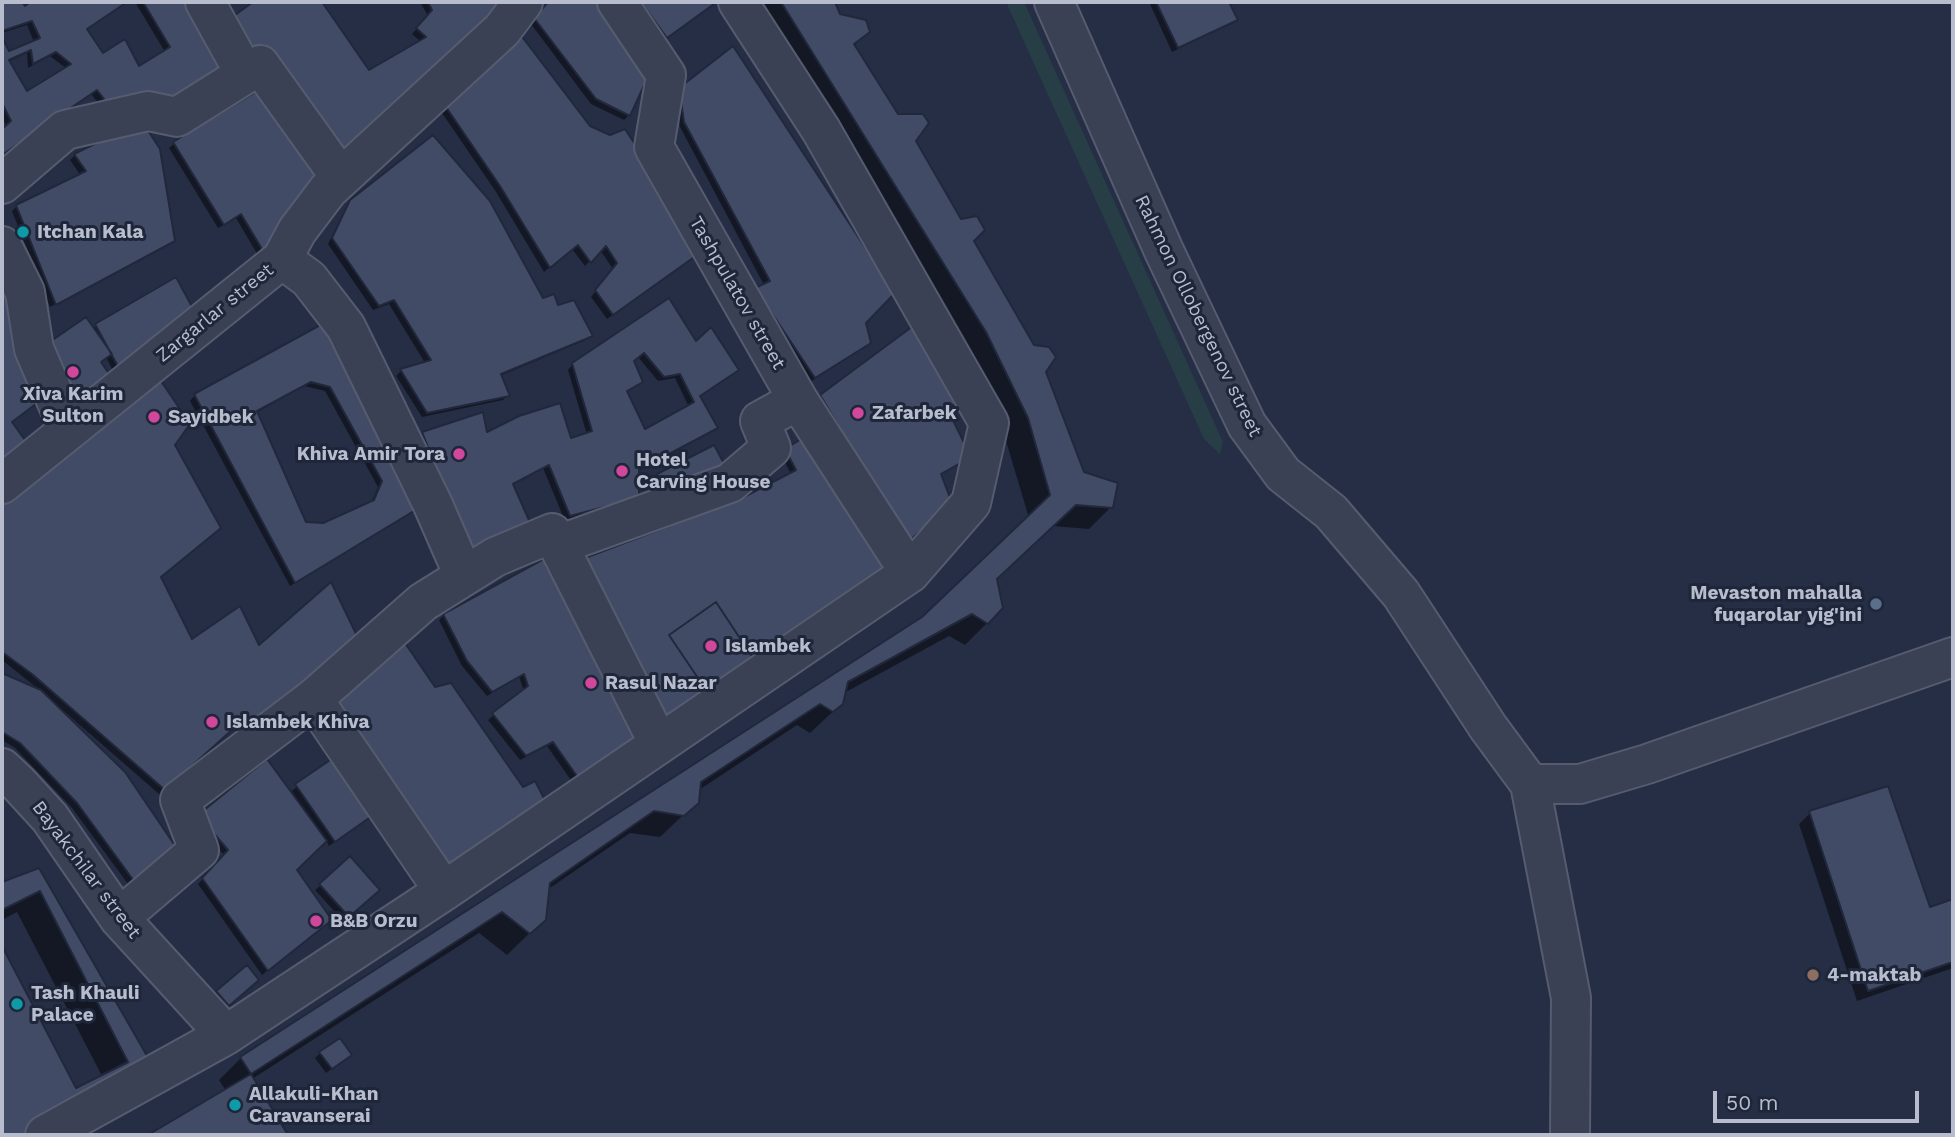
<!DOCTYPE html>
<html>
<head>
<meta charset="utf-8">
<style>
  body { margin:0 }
  #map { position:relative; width:1955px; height:1137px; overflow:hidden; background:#252e45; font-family:"Work Sans",sans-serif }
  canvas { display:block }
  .frame { position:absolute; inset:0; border:4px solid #b8bdce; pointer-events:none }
  .scale { position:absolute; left:1713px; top:1091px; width:206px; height:32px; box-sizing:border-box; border:4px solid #b8bdce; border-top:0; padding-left:9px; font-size:21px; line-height:24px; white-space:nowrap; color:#b8bdce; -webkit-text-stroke:5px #1e263a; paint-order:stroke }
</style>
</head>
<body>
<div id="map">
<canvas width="1955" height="1137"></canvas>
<div class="frame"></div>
<div class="scale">50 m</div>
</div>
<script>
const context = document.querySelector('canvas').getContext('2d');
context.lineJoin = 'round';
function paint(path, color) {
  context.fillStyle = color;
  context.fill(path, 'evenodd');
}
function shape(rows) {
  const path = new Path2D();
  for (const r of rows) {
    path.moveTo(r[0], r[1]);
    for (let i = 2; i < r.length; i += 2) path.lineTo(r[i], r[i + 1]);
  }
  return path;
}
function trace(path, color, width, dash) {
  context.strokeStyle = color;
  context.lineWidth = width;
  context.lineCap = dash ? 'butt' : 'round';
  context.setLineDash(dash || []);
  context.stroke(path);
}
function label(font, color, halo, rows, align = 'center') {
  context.font = font + ' "Work Sans",sans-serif';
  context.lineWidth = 6;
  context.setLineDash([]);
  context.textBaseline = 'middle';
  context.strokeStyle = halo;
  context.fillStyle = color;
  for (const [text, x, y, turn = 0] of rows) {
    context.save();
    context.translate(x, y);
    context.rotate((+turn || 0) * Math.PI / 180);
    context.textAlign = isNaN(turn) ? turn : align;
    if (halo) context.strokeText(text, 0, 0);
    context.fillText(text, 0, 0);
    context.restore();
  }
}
const green = shape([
  [1006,2,1024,2,1223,442,1220,454,1204,439]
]);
const shadow = shape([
  [2,2,20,2,24,9,32,2,127,2,86,30,102,55,138,68,165,52,135,2,191,2,229,69,106,113,91,94,2,155,2,131,7,127,2,117,2,41,8,53,34,42,27,25,2,33],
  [27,53,28,68,50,56,67,69,26,94,8,62],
  [256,2,320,2,369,72,421,42,412,34,428,16,420,2,505,2,337,170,232,19],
  [549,2,600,2,629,115,624,120,591,104,531,24],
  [632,2,710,2,712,4,661,42],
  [746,2,833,2,839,16,868,31,854,46,913,141,972,241,1044,372,1082,473,1111,507,1089,529,1052,526,995,580,987,623,965,645,949,636,844,693,842,703,810,733,797,725,699,790,697,802,660,837,630,833,547,890,544,919,507,955,479,933,252,1079,286,1135,152,1135,226,1091,219,1080,241,1058,923,619,1029,518,1006,441,964,354],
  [1149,2,1228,2,1236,19,1230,24,1172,52],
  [520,36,589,127,697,255,607,319,591,297,613,269,600,250,585,266,572,249,544,272,496,192,442,113],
  [680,90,864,322,864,347,810,382,751,294,764,285,680,127,675,95],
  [175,143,324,175,262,262,236,218,218,228,169,148],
  [75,155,170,241,50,307,12,211,17,206,81,176,70,160],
  [351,202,557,308,591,335,586,340,500,376,508,395,503,400,422,417,396,376,401,371,425,363,389,304,373,310,328,244,346,208],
  [2,279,10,423,2,469],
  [175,279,115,375,106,357,99,362,74,408,92,329],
  [323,325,420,506,290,586,190,401,195,395],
  [304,386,325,391,378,487,371,503,323,525,305,524,256,413],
  [695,343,736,370,698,397,715,428,710,433,637,472,632,503,565,521,543,468,512,485,466,560,418,438,423,433,570,440,587,435,568,370,573,364],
  [638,357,658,381,675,378,689,407,644,431,626,392,641,381,632,362],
  [161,383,173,445,159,577,191,642,239,608,249,741,236,724,159,794,66,713,64,715,171,855,128,884,72,808,15,748,2,740,2,675,42,692,2,660,2,503],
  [821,396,946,409,964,462,939,475,902,546,816,401],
  [714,447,664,502,653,480,658,475],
  [786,450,896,571,738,502,791,474,781,455],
  [444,615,641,741,575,786,547,746,520,760,488,720,524,691,519,677,487,696,462,666,439,620],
  [338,756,372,816,329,846,326,840,295,870,325,924,262,975,198,884,225,856,194,822,289,793],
  [1810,813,1929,909,1953,901,1953,968,1857,1001,1799,824],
  [38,870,152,1068,44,1135,2,1135,2,950,75,1091,102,1076,17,912,2,920,2,884],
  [320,886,378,889,343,921,315,890],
  [252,985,223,1010,212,997,217,992],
  [320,1053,350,1055,326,1073,315,1058]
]);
const building = shape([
  [2,2,22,2,25,6,30,2,127,2,87,29,103,53,125,39,139,66,170,47,143,2,193,2,231,69,171,105,111,108,97,90,2,155,2,129,11,121,2,103,2,37,9,51,40,38,32,21,2,31,2,2],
  [31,50,33,64,56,52,71,64,27,91,9,60,31,50],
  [253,2,322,2,369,70,426,37,416,28,432,10,428,2,507,2,343,167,231,18,253,2],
  [548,2,602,2,652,68,630,116,596,99,534,18,548,2],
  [641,2,712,2,714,4,667,38,641,2],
  [781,2,835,2,840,14,866,20,870,32,854,44,898,114,923,114,929,123,916,141,961,219,977,216,985,230,974,241,1034,345,1049,347,1056,357,1046,372,1084,472,1118,483,1113,508,1076,505,997,579,1003,608,988,624,972,614,848,682,843,704,833,712,820,704,701,782,699,803,684,816,654,811,550,883,546,920,530,934,502,912,251,1074,240,1057,922,617,1050,495,1028,418,986,332,781,2],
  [1156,2,1229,2,1238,20,1178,48,1156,2],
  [520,34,590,126,610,135,625,129,704,250,613,315,595,290,617,263,606,246,591,263,578,245,550,268,500,186,446,107,520,34],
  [733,46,895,293,866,323,871,343,815,378,755,288,770,281,684,122,679,88,733,46],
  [264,87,327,175,268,259,241,214,224,225,173,142,264,87],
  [142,121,160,149,175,241,56,305,16,205,86,171,74,154,142,121],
  [433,135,490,201,543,298,554,294,558,305,574,300,593,336,501,374,510,396,427,413,400,369,431,360,394,300,379,306,332,238,350,200,433,135],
  [2,276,45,397,12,422,30,447,2,470,2,276],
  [176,277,197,316,121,372,95,324,176,277],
  [669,298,696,341,711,327,739,370,700,396,718,428,639,470,639,498,570,516,549,465,513,484,532,527,471,556,422,432,483,412,487,432,519,416,560,403,571,438,592,431,572,363,669,298],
  [644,353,664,377,680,374,694,402,645,429,627,391,643,382,634,361,644,353],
  [86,317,112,354,101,362,114,381,80,404,41,348,86,317],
  [324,323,422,506,295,583,194,394,324,323],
  [311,382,330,387,382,481,374,500,323,523,306,522,257,411,311,382],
  [913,326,959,399,948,410,971,457,941,474,952,503,908,542,820,395,913,326],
  [161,381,190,424,175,445,221,528,161,577,192,639,240,606,259,645,331,582,359,640,255,737,242,721,165,790,32,674,2,652,2,501,161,381],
  [811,433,899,571,753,658,716,602,669,635,706,690,666,722,585,558,738,500,796,470,785,449,811,433],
  [714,445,727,469,670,498,657,474,714,445],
  [551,555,643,741,581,782,553,742,526,756,492,713,528,686,524,674,492,692,467,661,443,614,551,555],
  [716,602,753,658,706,690,669,635,716,602],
  [405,643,435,687,451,683,523,787,535,781,547,804,449,869,335,705,405,643],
  [2,673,41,690,125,772,178,850,134,881,77,803,20,743,2,732,2,673],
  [339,754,379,811,335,842,295,784,339,754],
  [267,759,327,841,297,870,332,920,268,971,202,878,228,850,198,815,267,759],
  [1888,786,1930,907,1953,899,1953,962,1868,991,1809,811,1888,786],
  [350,856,380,890,349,917,319,884,350,856],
  [39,868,154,1068,27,1135,2,1135,2,946,76,1088,128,1062,40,891,2,910,2,882,39,868],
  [247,965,259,980,229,1006,216,991,247,965],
  [340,1038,352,1055,332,1069,319,1052,340,1038],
  [251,1074,288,1135,148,1135,251,1074]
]);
const minor = shape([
  [205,2,245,74],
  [617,2,666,75,654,147,798,400,910,573],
  [1054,2,1164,251,1247,425,1283,474,1331,512,1401,594,1488,727,1530,784,1571,998,1570,1135],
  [2,184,65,130,148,111,177,117,260,65,341,178],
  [2,246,25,292,34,349,69,430],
  [282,259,309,279,346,327,433,505,464,576],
  [2,484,282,259,297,231,328,190,502,30,523,2],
  [558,545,730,483,771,448,760,421,798,400],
  [313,699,444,891],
  [2,768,18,783,50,818,119,918,226,1035],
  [1530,784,1580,784,1647,764,1953,657],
  [119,918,199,850,180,800,313,699,423,602,495,557,552,533,659,744],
  [45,1135,226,1035,444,891,910,573,971,503,989,423,821,130,738,2]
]);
const markers = [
  [23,232,7,"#0f9aa8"],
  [73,372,7,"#d1479c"],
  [858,413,7,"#d1479c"],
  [154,417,7,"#d1479c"],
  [459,454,7,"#d1479c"],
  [622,471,7,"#d1479c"],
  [1876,604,7,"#5c6f8a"],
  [711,646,7,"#d1479c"],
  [591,683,7,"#d1479c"],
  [212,722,7,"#d1479c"],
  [316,921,7,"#d1479c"],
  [1813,975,7,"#8d6e63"],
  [17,1004,7,"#0f9aa8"],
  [235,1105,7,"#0f9aa8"]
];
const poiNames = [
  ["Itchan Kala",37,232],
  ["Xiva Karim",73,394,"center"],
  ["Sulton",73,416,"center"],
  ["Zafarbek",872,413],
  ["Sayidbek",168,417],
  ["Khiva Amir Tora",445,454,"right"],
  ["Hotel",636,460],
  ["Carving House",636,482],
  ["Mevaston mahalla",1862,593,"right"],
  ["fuqarolar yig'ini",1862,615,"right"],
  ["Islambek",725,646],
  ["Rasul Nazar",605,683],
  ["Islambek Khiva",226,722],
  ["B&B Orzu",330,921],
  ["4-maktab",1827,975],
  ["Tash Khauli",31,993],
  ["Palace",31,1015],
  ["Allakuli-Khan",249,1094],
  ["Caravanserai",249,1116]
];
const streetNames = [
  ["Tashpulatov street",737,293,60],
  ["Zargarlar street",215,313,-39],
  ["Rahmon Ollobergenov street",1198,316,64],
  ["Bayakchilar street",86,870,53]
];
paint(green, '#273e46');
paint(shadow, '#0007');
paint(building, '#424b66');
trace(building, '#21283c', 2);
trace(minor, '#565c6f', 42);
trace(minor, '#3a4155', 38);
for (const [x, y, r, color] of markers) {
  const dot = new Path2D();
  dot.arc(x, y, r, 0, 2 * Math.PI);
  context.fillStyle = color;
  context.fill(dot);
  trace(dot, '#1e263a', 2.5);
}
label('bold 19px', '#b8bdce', '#1e263a', poiNames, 'left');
label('19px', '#b8bdce', '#1e263a', streetNames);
</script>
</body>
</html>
